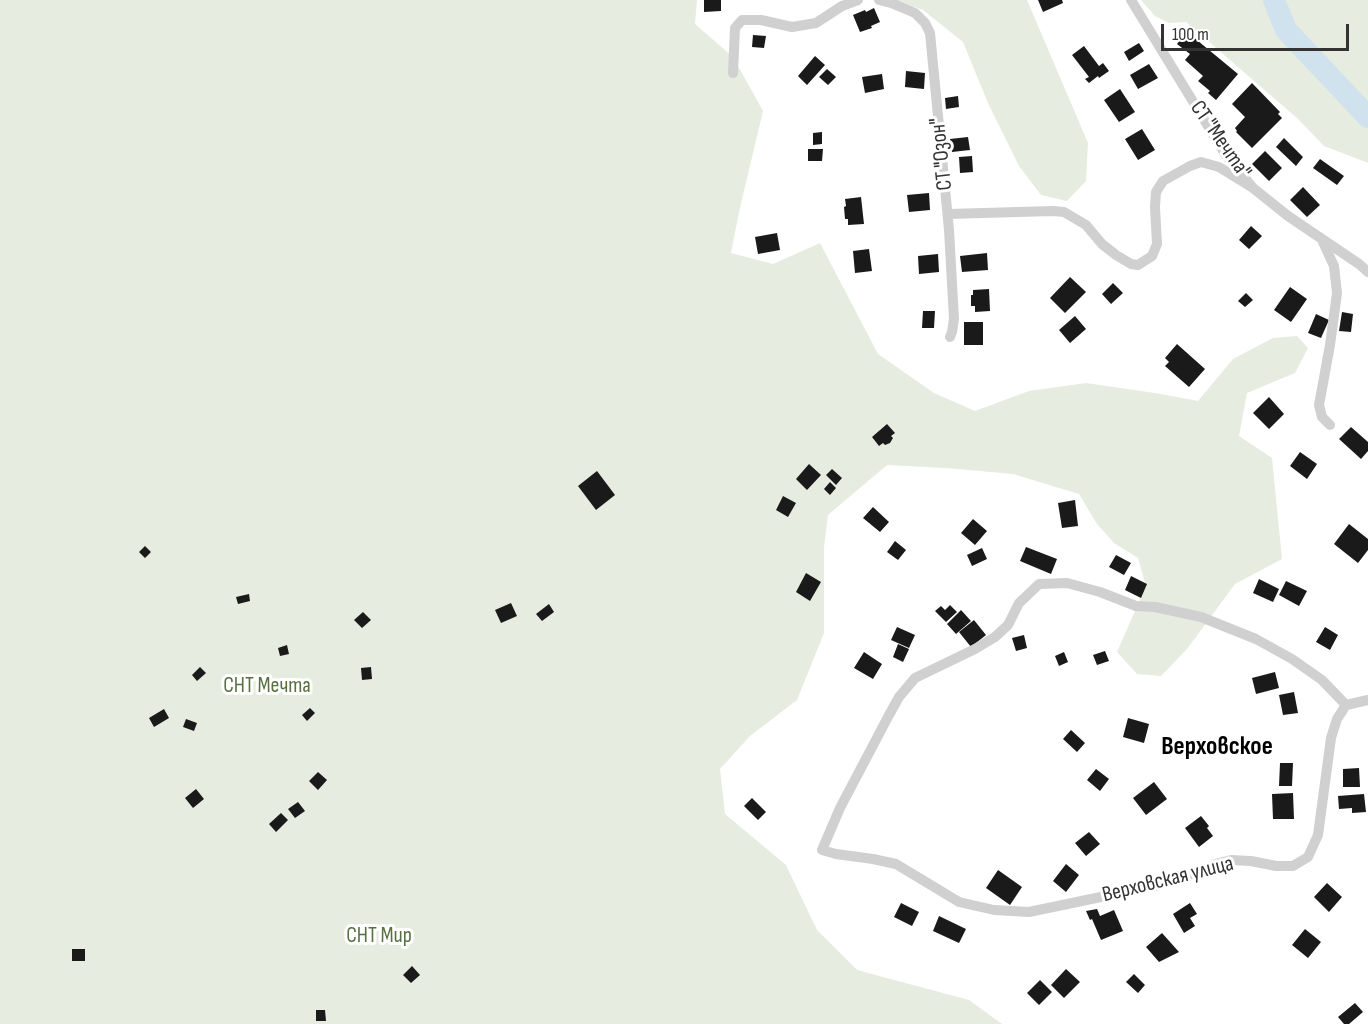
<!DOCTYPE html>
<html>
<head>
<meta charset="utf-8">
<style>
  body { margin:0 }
  #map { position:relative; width:1368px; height:1024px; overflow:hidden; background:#fff; font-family:"Sofia Sans Condensed",sans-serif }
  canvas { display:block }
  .scale { position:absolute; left:1161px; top:24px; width:188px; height:27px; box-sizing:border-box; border:3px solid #333; border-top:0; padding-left:8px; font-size:18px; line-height:21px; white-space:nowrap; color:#333; -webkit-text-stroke:4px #fff; paint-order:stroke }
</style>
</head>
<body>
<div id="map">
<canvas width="1368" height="1024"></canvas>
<div class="scale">100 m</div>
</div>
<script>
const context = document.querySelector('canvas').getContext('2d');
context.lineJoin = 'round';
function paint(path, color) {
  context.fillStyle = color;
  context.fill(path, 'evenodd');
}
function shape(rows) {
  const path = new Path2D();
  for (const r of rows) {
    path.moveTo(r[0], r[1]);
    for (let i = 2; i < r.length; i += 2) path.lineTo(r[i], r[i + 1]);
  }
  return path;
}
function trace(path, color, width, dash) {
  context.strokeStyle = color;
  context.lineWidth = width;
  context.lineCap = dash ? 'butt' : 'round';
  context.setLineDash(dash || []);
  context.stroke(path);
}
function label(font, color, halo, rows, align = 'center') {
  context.font = font + ' "Sofia Sans Condensed",sans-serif';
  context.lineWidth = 6;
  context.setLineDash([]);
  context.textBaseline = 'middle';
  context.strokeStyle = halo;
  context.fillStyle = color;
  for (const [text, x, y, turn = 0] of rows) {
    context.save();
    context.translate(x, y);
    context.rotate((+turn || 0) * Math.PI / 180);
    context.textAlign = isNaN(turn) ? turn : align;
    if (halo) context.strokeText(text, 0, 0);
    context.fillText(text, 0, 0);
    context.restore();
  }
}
const green = shape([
  [0,0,697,0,695,24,733,57,763,111,739,212,731,253,773,264,820,243,878,354,934,393,975,411,1029,391,1086,383,1155,393,1198,401,1233,359,1273,338,1297,336,1308,348,1295,373,1247,393,1239,436,1272,458,1282,559,1235,584,1187,649,1161,676,1137,674,1117,652,1146,586,1138,558,1114,543,1097,524,1079,494,1013,474,946,468,887,465,828,515,824,547,824,633,797,700,750,736,720,769,725,814,786,865,817,930,857,970,969,1000,1002,1024,0,1024],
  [894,0,1027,0,1088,143,1086,181,1067,201,1041,195,1019,166,988,103,963,42,923,10],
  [1141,0,1368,0,1368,163,1324,146,1297,118,1186,22,1169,23,1155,16]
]);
const river = shape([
  [1274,0,1286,30,1368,117]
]);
const building = shape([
  [704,0,721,0,721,11,704,12],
  [1038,0,1062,0,1063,3,1043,12],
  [874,8,880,22,871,26,872,28,860,32,853,15,865,10,866,12],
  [1186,31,1238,74,1216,100,1208,93,1210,91,1198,81,1203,76,1185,60,1190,54,1177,44,1180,40,1176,37,1181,32,1184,35],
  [753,35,766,36,764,48,752,47],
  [1139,43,1144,51,1129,61,1124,52],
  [1084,46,1099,66,1103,63,1109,71,1099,78,1098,76,1089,83,1085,79,1089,77,1072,55],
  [815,56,825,65,807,85,798,76],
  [1149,64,1158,78,1138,89,1130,75],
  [827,69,836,77,828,85,819,77],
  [906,71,925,73,924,89,905,87],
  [882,74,884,89,865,93,862,77],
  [1252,83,1280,112,1278,114,1282,118,1252,148,1236,132,1237,131,1235,128,1245,117,1232,104],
  [1120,89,1135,112,1119,122,1104,100],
  [958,96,959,107,946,109,945,98],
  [1142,129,1155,150,1138,160,1125,139],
  [822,132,822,144,813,145,813,133],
  [968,137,970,150,952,152,950,139],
  [1284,138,1303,157,1296,166,1276,147],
  [808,149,823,149,822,161,808,161],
  [1265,151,1282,168,1269,181,1252,164],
  [972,156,973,172,960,173,959,157],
  [1320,159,1344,176,1337,185,1313,168],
  [1303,187,1320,205,1307,217,1290,200],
  [929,193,930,210,909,212,907,195],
  [861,197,864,224,848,225,848,219,845,219,844,207,846,206,845,199],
  [1251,226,1262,236,1249,249,1239,240],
  [777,233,780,250,758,254,755,237],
  [869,249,872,271,855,273,853,251],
  [987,253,988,270,962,272,960,256],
  [938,254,939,272,919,274,918,256],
  [1070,277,1086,292,1065,313,1050,298],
  [1113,283,1123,293,1111,304,1102,294],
  [1290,287,1307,299,1291,322,1274,310],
  [989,289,990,311,975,312,975,306,971,306,971,295,973,295,973,290],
  [1246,293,1253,300,1245,307,1238,301],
  [923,311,935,311,934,328,922,328],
  [1342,312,1353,314,1351,332,1339,331],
  [1316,314,1329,320,1321,338,1308,333],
  [1075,316,1086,329,1070,343,1059,330],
  [964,322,983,322,983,345,964,345],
  [1177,344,1205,369,1189,387,1165,366,1169,362,1165,358],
  [1269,397,1284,414,1269,429,1253,413],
  [887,424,895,433,891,436,893,438,890,443,885,445,883,443,879,446,872,437],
  [1351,427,1368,442,1368,451,1361,459,1339,439],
  [1300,452,1317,464,1307,479,1290,466],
  [809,464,821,475,807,490,796,479],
  [832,469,842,478,836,485,826,475],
  [597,471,615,495,596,510,578,486],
  [830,482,836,488,830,495,824,489],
  [783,496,796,503,788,517,776,510],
  [1075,500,1078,526,1062,528,1058,503],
  [873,507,889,522,880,532,863,518],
  [973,519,987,531,975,545,961,533],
  [1349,524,1368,539,1368,550,1358,563,1334,544],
  [895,541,906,550,898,560,887,552],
  [145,546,151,552,145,558,139,552],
  [1026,547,1057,559,1051,574,1020,561],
  [982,548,987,559,972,566,967,555],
  [1116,555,1131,563,1124,575,1109,567],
  [806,573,821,582,810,601,796,592],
  [1131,576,1147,584,1141,598,1125,590],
  [1259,579,1279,589,1273,602,1253,593],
  [1286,581,1307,591,1299,606,1279,595],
  [249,594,250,601,238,604,236,597],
  [511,603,517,616,501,623,495,610],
  [549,604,554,612,542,621,536,614],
  [950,605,957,612,946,622,935,611,941,606,945,610],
  [961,610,971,621,956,634,947,624],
  [363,612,371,620,362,628,354,620],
  [974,620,986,635,971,647,959,632],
  [897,627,915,635,909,648,891,640],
  [1325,627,1338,635,1330,650,1316,642],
  [1024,635,1027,648,1016,651,1012,638],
  [898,644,909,649,903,662,893,657],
  [287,645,289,654,280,656,278,648],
  [1105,651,1109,661,1097,665,1093,655],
  [864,652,882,664,873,679,854,668],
  [1064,652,1068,662,1059,666,1055,656],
  [200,667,206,673,197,681,192,675],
  [371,667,372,679,362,680,361,668],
  [1275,672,1279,688,1256,694,1252,678],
  [1294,692,1298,713,1283,715,1279,695],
  [310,708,315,713,307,721,302,715],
  [164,709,169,718,154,727,149,718],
  [1128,718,1149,724,1144,743,1123,737],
  [186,719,197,723,194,731,183,727],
  [1071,730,1085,743,1077,752,1063,739],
  [1280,763,1293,763,1292,786,1279,786],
  [1359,768,1360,787,1343,787,1343,769],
  [1096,769,1109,779,1100,791,1087,780],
  [318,772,327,780,318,790,309,781],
  [1154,782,1167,799,1146,815,1133,798],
  [196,789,204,799,193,808,185,798],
  [1293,793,1294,819,1273,819,1272,794],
  [1364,794,1366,812,1352,813,1352,808,1339,809,1338,796],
  [752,798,766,812,758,820,744,806],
  [298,802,305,811,295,818,288,809],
  [281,813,288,820,276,832,269,824],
  [1201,816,1209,826,1207,828,1213,836,1199,847,1185,828],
  [1089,832,1100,844,1086,856,1075,843],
  [1066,864,1079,875,1066,892,1053,881],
  [998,870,1022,887,1010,905,986,888],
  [1327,883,1342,897,1329,912,1314,897],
  [901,903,919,912,912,926,894,917],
  [1190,903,1197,914,1190,918,1195,926,1184,933,1173,914],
  [1097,909,1100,916,1114,910,1123,931,1101,940,1092,919,1090,920,1086,911],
  [939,916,966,929,959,943,933,931],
  [1305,929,1321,942,1308,958,1292,945],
  [1162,933,1179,952,1159,962,1146,947],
  [72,949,85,949,85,961,72,961],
  [412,966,420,975,411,983,403,975],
  [1066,969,1080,982,1064,998,1051,985],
  [1134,974,1145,985,1138,993,1126,982],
  [1040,980,1052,992,1039,1005,1027,993],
  [1355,1003,1363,1012,1349,1024,1344,1024,1338,1017],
  [316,1010,325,1010,326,1021,316,1021]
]);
const minor = shape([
  [879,0,891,3,915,13,925,23,930,33,949,230,954,319,952,332,950,337],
  [1131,0,1225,154,1253,188,1288,216,1359,264,1368,272],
  [733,73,735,28,742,20,761,20,792,27,816,23,842,6,858,0],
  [948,214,1053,211,1064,212,1086,225,1102,244,1116,255,1131,264,1138,265,1152,256,1157,244,1155,207,1156,192,1163,181,1190,166,1201,162,1219,167,1253,188],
  [1322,240,1334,266,1337,293,1330,345,1319,405,1322,417,1330,425],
  [1346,705,1322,680,1292,659,1256,639,1201,617,1155,607,1136,606,1100,592,1067,583,1039,584,1019,603,1008,625,995,637,975,649,915,678,899,697,889,715,840,808,822,850,836,854,873,859,896,864,959,902,994,910,1029,912,1168,883,1219,863,1231,860,1251,861,1276,866,1293,866,1308,857,1318,835,1331,738,1337,719,1346,705,1368,700]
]);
const streetNames = [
  ["СТ \"Мечта\"",1220,140,55],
  ["СТ \"Озон\"",942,154,-96],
  ["Верховская улица",1168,880,-14]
];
const parkNames = [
  ["СНТ Мечта",267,686],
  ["СНТ Мир",379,936]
];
const quarterNames = [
  ["Верховское",1217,747]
];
paint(green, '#e6ecdf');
trace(river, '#cfe2ee', 22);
paint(building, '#1a1a1a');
trace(minor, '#d0d0d0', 10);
label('22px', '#333', '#fff', streetNames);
label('22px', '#56703f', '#fff', parkNames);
label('bold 26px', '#000', '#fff', quarterNames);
</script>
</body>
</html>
